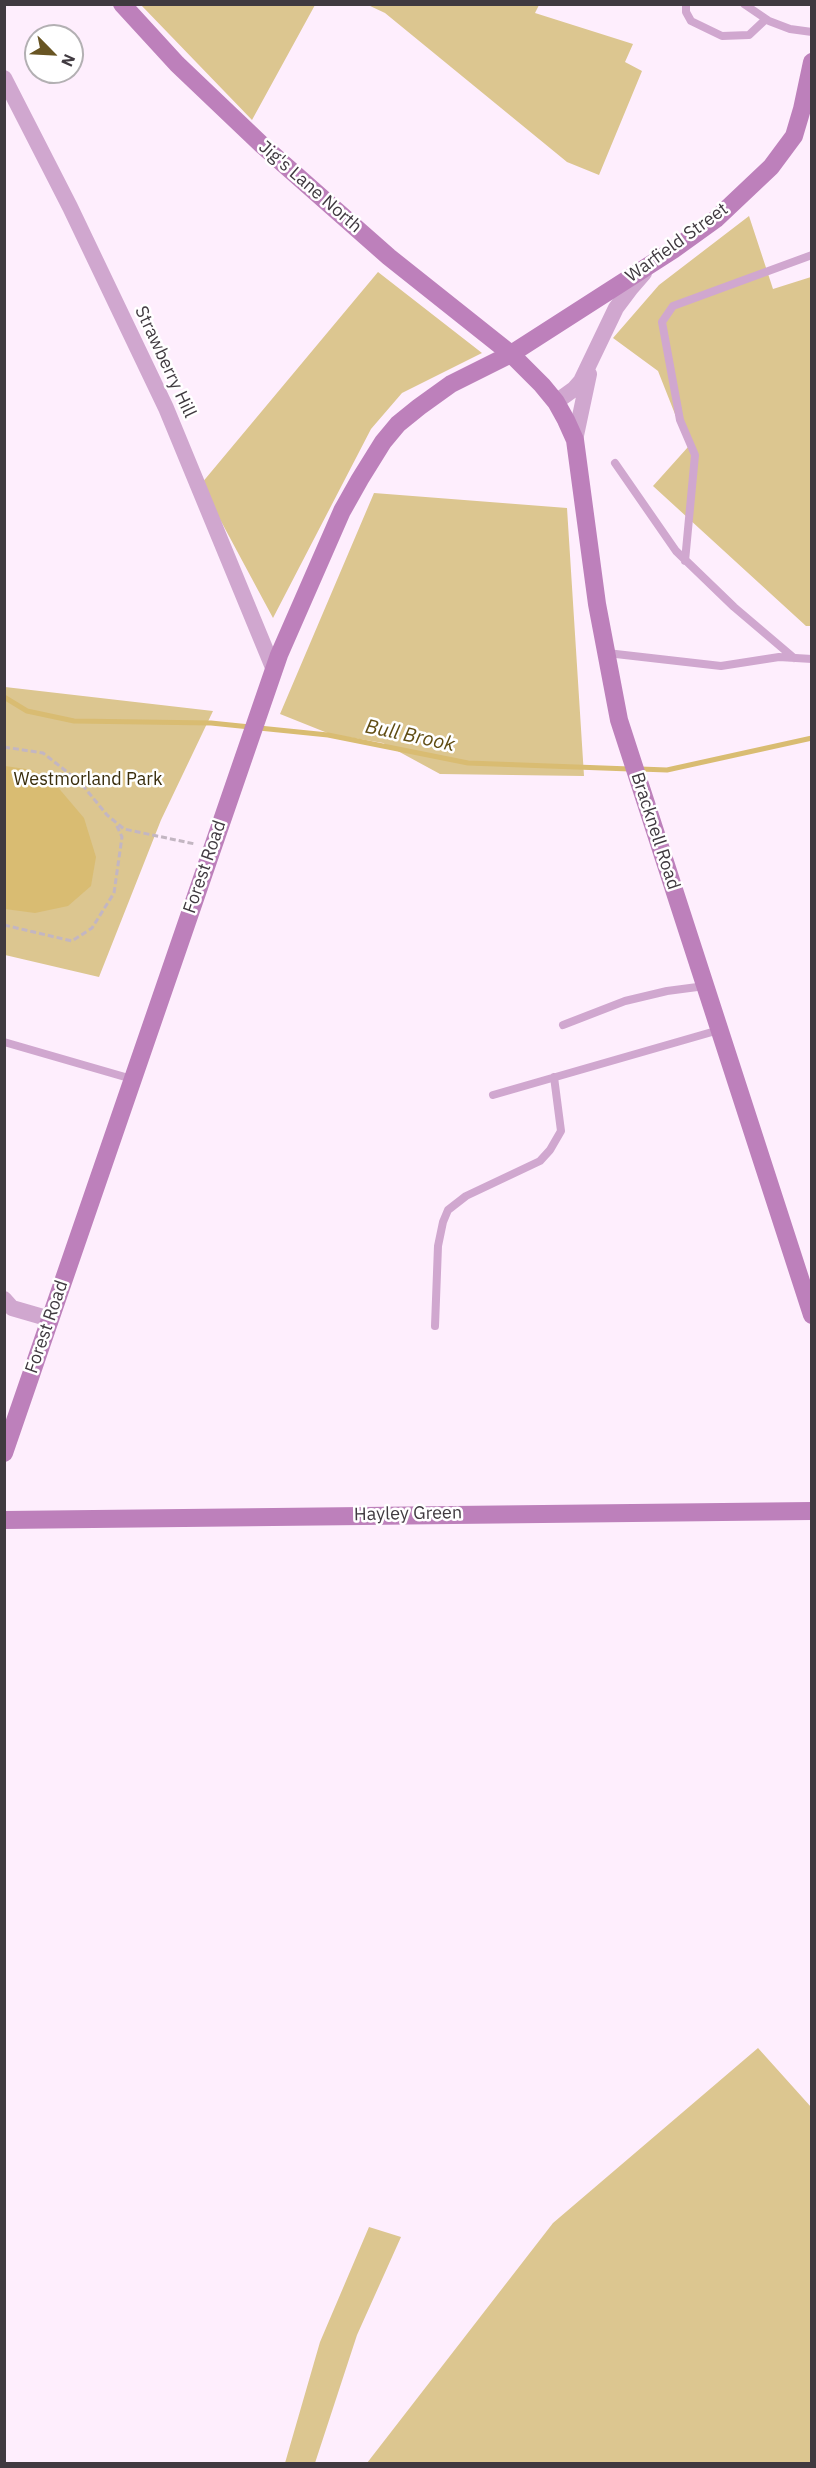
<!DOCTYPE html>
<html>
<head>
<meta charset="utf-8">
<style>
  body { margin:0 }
  #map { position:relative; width:816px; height:2468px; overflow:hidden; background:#feeefd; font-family:"IBM Plex Sans",sans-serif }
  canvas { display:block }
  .frame { position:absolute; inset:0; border:6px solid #403a40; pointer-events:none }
  .north { position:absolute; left:24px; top:24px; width:60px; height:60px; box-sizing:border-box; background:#fff; border:2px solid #b3b0b3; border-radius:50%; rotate:114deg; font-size:16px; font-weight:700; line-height:24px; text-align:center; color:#403a40 }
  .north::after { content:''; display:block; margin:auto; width:21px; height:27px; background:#685523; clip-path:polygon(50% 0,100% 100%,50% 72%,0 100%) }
</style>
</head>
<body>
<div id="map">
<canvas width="816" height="2468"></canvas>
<div class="frame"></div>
<div class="north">N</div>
</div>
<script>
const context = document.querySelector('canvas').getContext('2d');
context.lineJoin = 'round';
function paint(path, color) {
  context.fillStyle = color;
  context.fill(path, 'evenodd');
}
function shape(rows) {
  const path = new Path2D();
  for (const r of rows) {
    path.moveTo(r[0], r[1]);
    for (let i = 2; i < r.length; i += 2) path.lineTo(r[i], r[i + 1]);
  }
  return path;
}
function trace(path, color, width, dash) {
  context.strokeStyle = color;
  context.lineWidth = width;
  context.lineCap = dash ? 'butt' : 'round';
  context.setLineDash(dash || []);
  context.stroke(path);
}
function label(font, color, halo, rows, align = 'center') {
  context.font = font + ' "IBM Plex Sans",sans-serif';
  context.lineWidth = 5;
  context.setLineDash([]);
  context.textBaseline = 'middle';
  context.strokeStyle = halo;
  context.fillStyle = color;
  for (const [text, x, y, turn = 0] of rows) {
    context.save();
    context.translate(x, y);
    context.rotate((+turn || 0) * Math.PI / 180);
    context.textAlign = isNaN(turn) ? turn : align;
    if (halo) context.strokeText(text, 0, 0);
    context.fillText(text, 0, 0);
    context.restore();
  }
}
const green = shape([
  [141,5,315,5,252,120],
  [368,5,539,5,535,13,633,44,625,62,642,71,599,175,567,162,385,13],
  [749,216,773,289,811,277,811,626,806,626,653,486,688,447,658,371,613,338,659,285],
  [378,272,482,353,402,393,371,429,273,618,201,484],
  [374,493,567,508,584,776,440,774,383,743,330,734,280,714],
  [5,687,213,711,161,820,99,977,5,955],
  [758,2048,811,2107,811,2463,367,2463,553,2223],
  [369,2227,401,2237,357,2335,315,2463,285,2463,320,2342]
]);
const water = shape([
  [5,766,33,770,56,785,84,818,96,857,91,886,68,906,35,913,5,909]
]);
const stream = shape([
  [4,697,27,711,74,721,211,723,250,727],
  [259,728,328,735,468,763,630,769],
  [640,769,667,770,812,738]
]);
const path = shape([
  [4,747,43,753,80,782,107,815,124,829,195,844],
  [4,925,72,941,92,928,114,893,122,837,116,824]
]);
const lane = shape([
  [686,4,686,12,691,21,722,36,749,35,766,19],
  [744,4,769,21,790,29,812,32],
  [615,463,676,551,734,607,794,658],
  [685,561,695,455,680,420,662,322,673,306,812,255],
  [607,653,721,666,779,657,812,659],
  [563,1025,625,1001,667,991,705,986],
  [4,1042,132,1079],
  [493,1095,719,1030],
  [435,1326,438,1246,443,1222,448,1210,466,1196,540,1161,550,1150,561,1131,554,1077]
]);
const street = shape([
  [4,78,70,207,166,408,274,670],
  [556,402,574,389,581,381,616,308,631,288,644,273],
  [575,440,589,374],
  [4,1299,12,1308,50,1319]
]);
const secondary = shape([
  [122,4,177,64,262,145,389,257,511,354,542,385,556,402,566,420,575,440,597,604,619,720,812,1315],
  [4,1453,279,655,342,511,360,479,383,442,398,424,419,407,451,384,511,354,673,250,716,219,771,167,794,136,802,109,812,62],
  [4,1520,812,1511]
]);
const streetNames = [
  ["Jig's Lane North",310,187,41],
  ["Warfield Street",677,243,-36],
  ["Strawberry Hill",165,362,65],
  ["Bracknell Road",655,831,72],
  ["Forest Road",205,867,-71],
  ["Forest Road",47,1327,-71],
  ["Hayley Green",408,1514,-1]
];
const parkNames = [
  ["Westmorland Park",88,780]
];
const waterNames = [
  ["Bull Brook",410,736,12]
];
paint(green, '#dcc690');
paint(water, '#d9bc72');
trace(stream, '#d9bc72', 5);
trace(path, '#c3b6c2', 3, [6, 3]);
trace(lane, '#d0a7cf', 8);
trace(street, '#d0a7cf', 16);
trace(secondary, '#bd80bb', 18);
label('18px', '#403a40', '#fff', streetNames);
label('18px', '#3a2e0d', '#fff', parkNames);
label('italic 20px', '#604c12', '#fff', waterNames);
</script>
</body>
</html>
